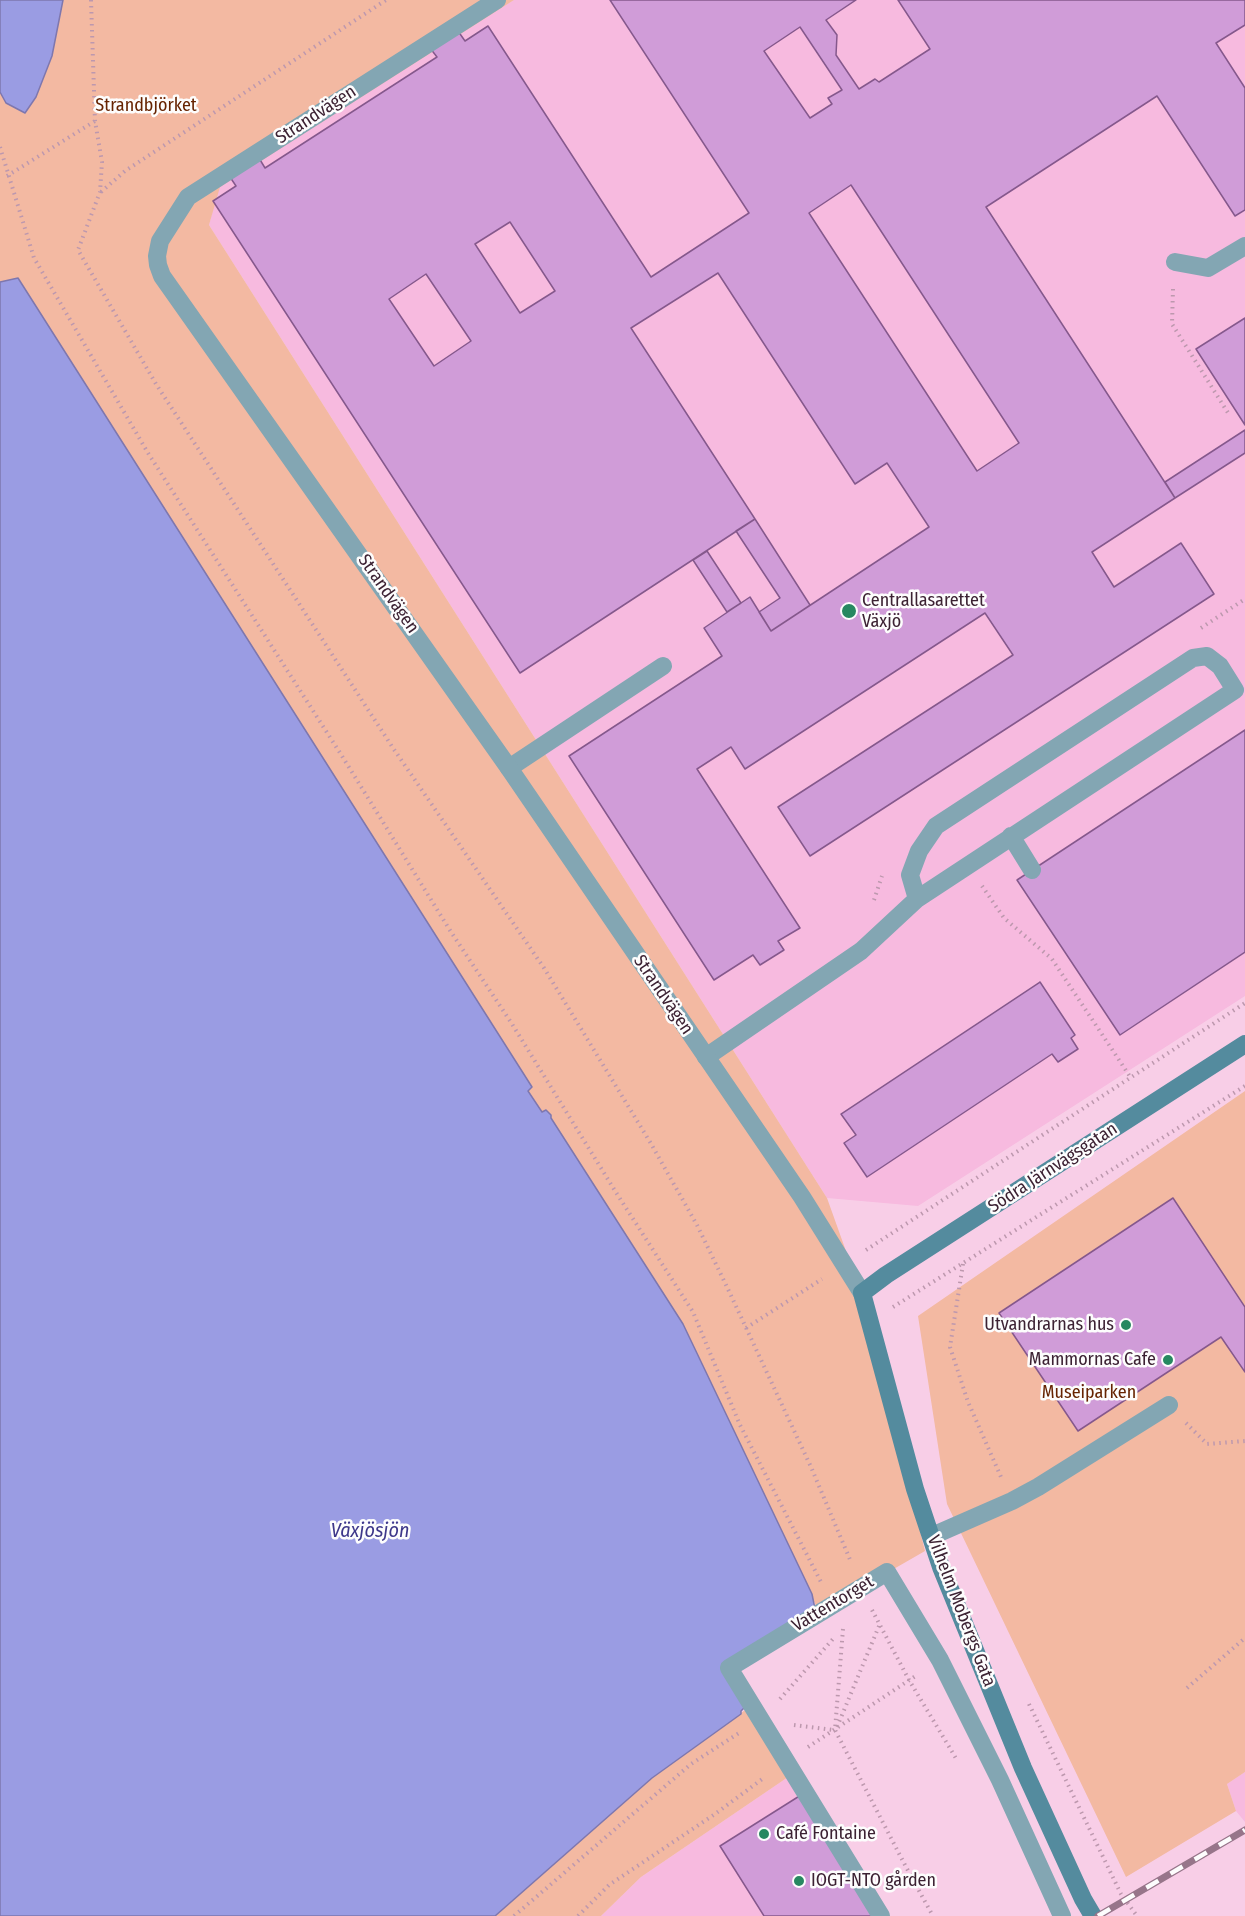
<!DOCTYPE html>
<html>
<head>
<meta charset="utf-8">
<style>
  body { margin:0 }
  canvas { display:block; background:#f8cee7 }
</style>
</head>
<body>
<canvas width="1245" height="1916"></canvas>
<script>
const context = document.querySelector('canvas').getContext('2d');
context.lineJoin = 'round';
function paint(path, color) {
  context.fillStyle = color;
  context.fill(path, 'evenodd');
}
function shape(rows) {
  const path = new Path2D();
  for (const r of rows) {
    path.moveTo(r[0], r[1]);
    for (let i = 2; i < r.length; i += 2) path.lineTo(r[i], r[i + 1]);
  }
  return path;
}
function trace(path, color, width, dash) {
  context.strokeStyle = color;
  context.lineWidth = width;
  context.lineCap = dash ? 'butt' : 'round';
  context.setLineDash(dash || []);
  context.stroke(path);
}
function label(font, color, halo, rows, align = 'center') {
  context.font = font + ' "Fira Sans Condensed",sans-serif';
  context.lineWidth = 5;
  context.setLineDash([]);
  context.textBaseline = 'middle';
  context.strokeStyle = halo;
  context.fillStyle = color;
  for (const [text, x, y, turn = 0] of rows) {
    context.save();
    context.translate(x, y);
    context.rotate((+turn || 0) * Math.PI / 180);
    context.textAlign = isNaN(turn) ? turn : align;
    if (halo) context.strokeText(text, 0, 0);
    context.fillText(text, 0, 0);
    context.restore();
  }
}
const built = shape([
  [514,0,1245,0,1245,996,918,1206,827,1198,209,225,219,187],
  [1245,1772,1245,1822,1236,1811,1227,1784],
  [794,1773,881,1916,601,1916,641,1877]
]);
const green = shape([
  [63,0,514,0,220,187,209,225,827,1198,861,1293,925,1551,819,1612,683,1324,551,1118,542,1113,528,1091,532,1087,18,278,0,282,0,92,6,103,52,56],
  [1245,1091,1245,1772,1227,1784,1236,1811,1126,1877,947,1504,918,1316],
  [752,1705,794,1773,641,1877,601,1916,495,1916,652,1778]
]);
const water = shape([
  [0,0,63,0,52,56,36,97,25,113,6,103,0,92,0,0],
  [18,278,532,1087,528,1091,542,1112,546,1110,551,1115,551,1118,683,1324,812,1594,815,1609,724,1669,747,1705,741,1711,741,1714,652,1778,495,1916,0,1916,0,282,18,278]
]);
const building = shape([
  [610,0,856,0,826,20,837,35,836,55,859,89,875,79,879,82,930,49,898,0,1245,0,1245,25,1216,43,1245,88,1245,210,1235,216,1157,96,986,207,1175,498,1092,552,1114,587,1181,543,1214,594,810,856,778,807,1013,655,985,613,745,769,731,747,697,769,800,928,778,941,784,950,760,965,753,955,714,980,569,756,722,656,704,628,741,603,750,597,771,631,929,527,887,463,855,484,718,273,631,328,755,519,520,673,213,201,236,186,230,177,259,158,265,168,437,57,430,48,458,31,465,41,488,26,651,277,749,213,610,0],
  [800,27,842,90,828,98,832,104,810,118,764,51,800,27],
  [851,185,1019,443,977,471,809,213,851,185],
  [510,222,555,291,520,313,475,244,510,222],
  [426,274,471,341,434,366,389,299,426,274],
  [1245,318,1245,425,1196,349,1245,318],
  [1245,430,1245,453,1175,498,1165,482,1245,430],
  [755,519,810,605,771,631,759,612,780,598,736,531,755,519],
  [707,551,741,603,727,612,693,560,707,551],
  [1245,730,1245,952,1120,1035,1017,880,1245,730],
  [1040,982,1075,1035,1071,1038,1078,1049,1058,1062,1052,1054,867,1177,844,1143,856,1135,841,1114,1040,982],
  [1173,1198,1245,1307,1245,1372,1221,1337,1078,1431,999,1313,1173,1198],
  [801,1795,877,1916,764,1916,720,1846,801,1795]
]);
const path = shape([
  [91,0,95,121,102,162,100,192,78,250,156,384,393,748,544,968,650,1142,697,1225,727,1287,811,1467,851,1562],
  [0,147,34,258,148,453,342,756,451,932,512,1024,617,1194,693,1312,740,1425,821,1582],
  [7,176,95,121],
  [101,192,125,171,386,0],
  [1173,289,1172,324,1230,416],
  [1201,628,1245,599],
  [982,886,1004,918,1052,959,1131,1078],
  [874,900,882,876],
  [866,1250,1245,1003],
  [963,1264,950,1347,968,1402,1001,1477],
  [893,1307,1245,1086],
  [746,1328,822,1279],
  [1186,1423,1207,1444,1245,1441],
  [872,1610,909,1680,957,1760],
  [843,1629,835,1730,906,1867,933,1916],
  [1187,1688,1245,1638],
  [780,1699,833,1639],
  [1029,1704,1121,1894,1137,1916],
  [794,1725,834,1730],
  [837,1727,879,1626],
  [808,1747,917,1675],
  [514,1916,691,1764,739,1733],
  [578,1916,609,1885,715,1814,765,1777]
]);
const lane = shape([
  [1175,262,1208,268,1245,246],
  [509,768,663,666],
  [1011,836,1032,870],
  [706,1057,861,951,917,899,1235,690,1220,666,1207,656,1193,658,936,826,919,851,910,875,917,899],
  [932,1536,1012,1501,1038,1487,1169,1405]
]);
const street = shape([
  [497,0,188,197,160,241,157,256,158,265,162,276,509,768,802,1197,862,1293],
  [881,1916,729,1668,887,1572,940,1660,1000,1780,1062,1916]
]);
const secondary = shape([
  [1093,1916,1083,1899,1023,1768,941,1567,915,1489,862,1293,886,1275,1245,1044]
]);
const rail = shape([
  [1098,1916,1245,1830]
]);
const markers = [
  [849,611,8,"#278861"],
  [1126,1325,6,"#278861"],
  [1168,1360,6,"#278861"],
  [764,1834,6,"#278861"],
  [799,1881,6,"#278861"]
];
const parkNames = [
  ["Strandbjörket",146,106],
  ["Museiparken",1089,1393]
];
const streetNames = [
  ["Strandvägen",316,115,-33],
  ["Strandvägen",388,594,55],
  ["Strandvägen",663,995,56],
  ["Södra Järnvägsgatan",1053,1168,-33],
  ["Vattentorget",833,1604,-31],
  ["Vilhelm Mobergs Gata",961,1611,69]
];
const poiNames = [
  ["Centrallasarettet",862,601],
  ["Växjö",862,622],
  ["Utvandrarnas hus",1114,1325,"right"],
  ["Mammornas Cafe",1156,1360,"right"],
  ["Café Fontaine",776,1834],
  ["IOGT-NTO gården",811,1881]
];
const waterNames = [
  ["Växjösjön",370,1531]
];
paint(built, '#f7badf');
paint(green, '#f3b9a2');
paint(water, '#9a9ce3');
trace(water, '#7e77ae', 1.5);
paint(building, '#d09cd8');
trace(building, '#85588c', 1.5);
trace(path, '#bd98ae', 4, [1.5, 4.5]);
trace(lane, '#83a6b3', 18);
trace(street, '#83a6b3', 18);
trace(secondary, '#548b9e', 18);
trace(rail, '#97758a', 7);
trace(rail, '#fdfdfd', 4.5, [14]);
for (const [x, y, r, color] of markers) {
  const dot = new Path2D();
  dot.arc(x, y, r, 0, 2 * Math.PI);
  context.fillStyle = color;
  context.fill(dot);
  trace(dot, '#fdfdfd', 2);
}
label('18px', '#662301', '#fdfdfd', parkNames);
label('18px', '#3c2233', '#fdfdfd', streetNames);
label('18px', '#3c2233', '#fdfdfd', poiNames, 'left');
label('italic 20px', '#3e388a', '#fdfdfd', waterNames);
</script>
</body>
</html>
